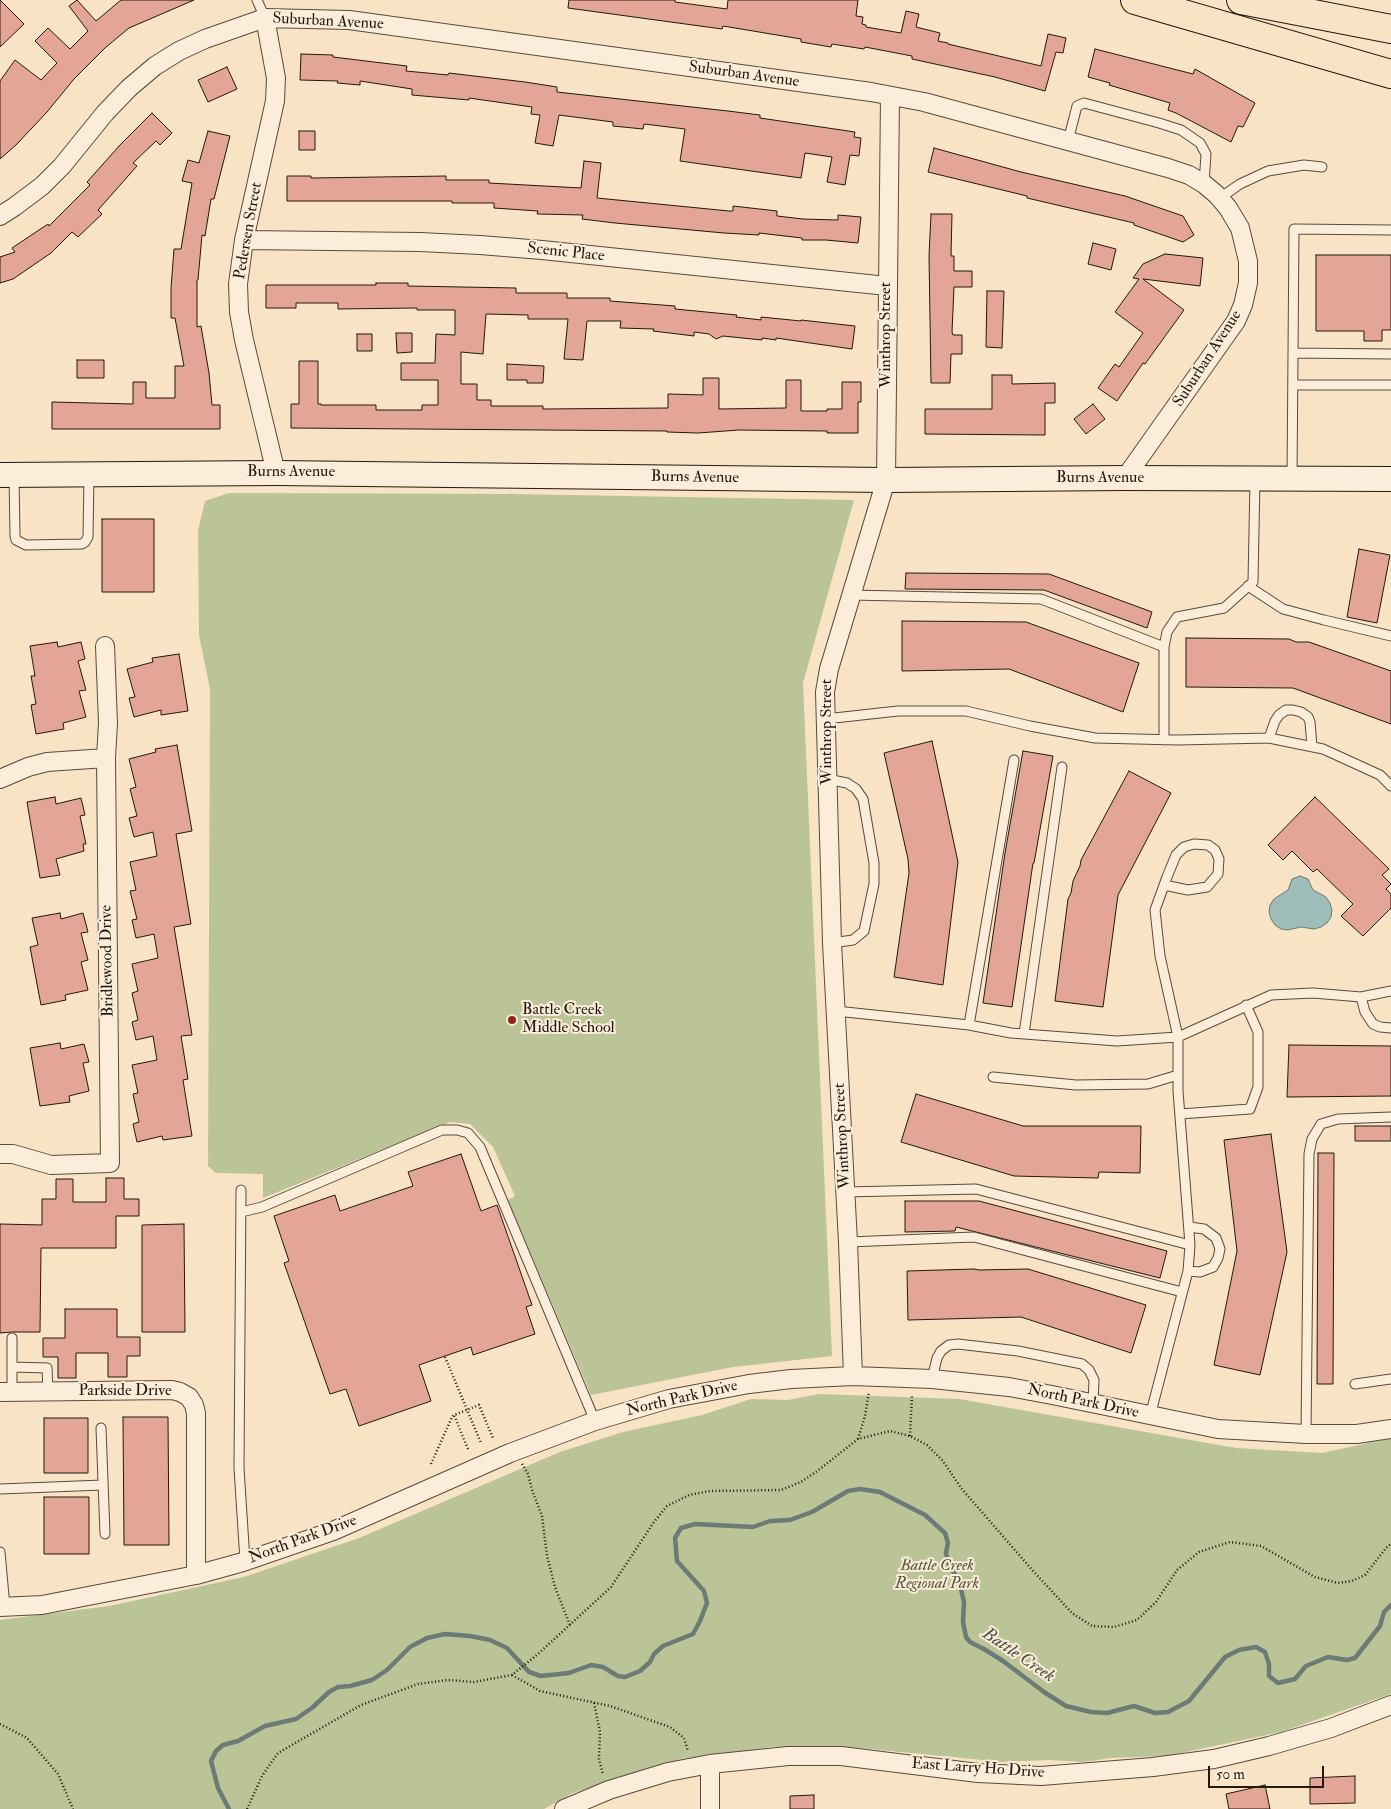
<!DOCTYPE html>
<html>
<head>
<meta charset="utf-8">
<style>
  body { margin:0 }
  #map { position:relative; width:1391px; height:1809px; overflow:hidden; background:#f9e3c5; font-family:"IM FELL Double Pica",serif }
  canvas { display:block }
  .scale { position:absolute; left:1208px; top:1766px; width:116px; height:22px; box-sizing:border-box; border:2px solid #22180f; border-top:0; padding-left:6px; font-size:15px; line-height:18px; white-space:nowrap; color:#22180f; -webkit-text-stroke:4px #fbedd9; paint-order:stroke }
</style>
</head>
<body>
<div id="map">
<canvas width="1391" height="1809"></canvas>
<div class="scale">50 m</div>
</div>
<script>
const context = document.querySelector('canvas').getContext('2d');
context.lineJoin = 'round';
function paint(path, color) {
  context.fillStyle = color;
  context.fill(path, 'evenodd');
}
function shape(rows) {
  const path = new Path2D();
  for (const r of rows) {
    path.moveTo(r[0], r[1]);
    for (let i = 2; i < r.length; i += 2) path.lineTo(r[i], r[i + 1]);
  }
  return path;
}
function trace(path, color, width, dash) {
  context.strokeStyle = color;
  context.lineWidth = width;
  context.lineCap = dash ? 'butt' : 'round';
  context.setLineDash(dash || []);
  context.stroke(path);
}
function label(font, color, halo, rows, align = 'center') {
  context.font = font + ' "IM FELL Double Pica",serif';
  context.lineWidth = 4;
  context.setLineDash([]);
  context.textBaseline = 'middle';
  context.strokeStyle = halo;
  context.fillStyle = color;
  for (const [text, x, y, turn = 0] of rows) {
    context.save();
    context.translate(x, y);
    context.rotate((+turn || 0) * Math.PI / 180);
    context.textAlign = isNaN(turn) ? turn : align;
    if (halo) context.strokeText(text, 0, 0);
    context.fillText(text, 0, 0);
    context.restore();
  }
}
const green = shape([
  [229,493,511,494,854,500,803,683,832,1356,733,1367,591,1395,508,1200,515,1196,493,1147,470,1124,450,1122,263,1198,263,1174,216,1173,208,1166,210,689,199,635,198,531,205,501],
  [819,1394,959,1399,1236,1448,1322,1453,1391,1438,1391,1694,1281,1732,1167,1756,1111,1758,1084,1762,1048,1760,1003,1762,860,1748,773,1747,681,1759,573,1793,544,1809,0,1809,0,1620,109,1606,244,1577,359,1538,560,1452,623,1432,702,1415,751,1399,788,1400]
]);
const water = shape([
  [1300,876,1308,879,1313,890,1326,897,1330,903,1332,910,1331,917,1327,923,1321,927,1314,929,1301,927,1288,930,1281,929,1275,925,1271,919,1269,912,1270,905,1274,899,1288,890,1292,879,1300,876]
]);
const stream = shape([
  [229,1809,218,1788,211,1761,216,1751,223,1745,238,1741,265,1726,296,1719,313,1707,329,1692,338,1687,350,1686,372,1680,387,1670,410,1647,427,1638,445,1634,470,1636,490,1640,507,1648,529,1672,541,1676,569,1673,591,1665,603,1667,618,1676,625,1677,640,1671,650,1662,654,1654,663,1646,693,1634,700,1621,707,1603,704,1591,677,1561,675,1538,681,1528,695,1524,753,1527,770,1521,790,1520,812,1512,848,1491,860,1489,880,1492,925,1515,945,1533,948,1543,946,1553,949,1565,959,1581,964,1602,963,1622,966,1637,970,1642,984,1649,1003,1661,1044,1692,1066,1706,1091,1712,1107,1713,1134,1706,1155,1713,1168,1712,1189,1701,1225,1657,1239,1650,1256,1647,1265,1652,1269,1664,1269,1676,1278,1683,1295,1679,1306,1666,1328,1657,1347,1660,1355,1658,1380,1626,1384,1612,1391,1605]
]);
const building = shape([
  [0,0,24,24,0,47,0,0],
  [77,0,96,21,121,0,194,0,129,28,105,48,74,79,47,112,16,145,0,159,0,81,15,60,41,80,57,63,35,41,48,28,70,49,88,31,69,6,77,0],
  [569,0,675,0,675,2,727,9,728,0,858,0,856,16,863,17,862,24,866,25,866,27,901,33,906,11,919,14,916,27,940,33,938,41,948,43,948,44,1041,66,1048,34,1066,38,1063,53,1056,52,1045,91,995,77,912,59,912,56,865,47,864,49,832,44,831,47,801,42,801,39,723,26,722,29,568,8,569,0],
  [1095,49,1193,74,1195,69,1255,103,1243,127,1238,126,1231,142,1176,113,1168,110,1170,103,1109,85,1110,83,1088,77,1095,49],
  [301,54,333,55,333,57,407,66,406,71,448,75,449,73,525,82,557,87,557,92,728,111,760,115,760,118,855,132,854,137,861,138,859,156,850,155,845,185,827,182,832,157,805,153,801,178,680,161,685,129,644,124,643,129,613,126,613,122,559,115,553,146,535,143,540,115,531,114,532,107,469,98,469,100,412,95,412,89,360,81,360,85,337,83,338,81,300,80,301,54],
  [227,67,237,89,208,102,198,80,227,67],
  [152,113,172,133,160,145,156,141,133,163,137,166,98,210,102,214,78,237,72,232,51,253,13,279,0,283,0,257,15,252,12,248,48,224,49,226,90,185,87,182,120,145,152,113],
  [208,131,230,136,214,199,211,199,205,236,202,235,198,280,197,280,197,327,201,326,209,373,212,405,220,405,220,429,52,429,52,402,133,404,133,382,146,382,146,398,175,398,175,366,184,366,175,318,171,318,171,288,174,249,181,249,192,183,182,181,188,160,199,163,208,131],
  [299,131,315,131,315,150,299,150,299,131],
  [934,148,1021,172,1125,196,1183,216,1194,235,1183,242,1134,225,1134,223,1027,198,1027,196,928,172,934,148],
  [584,161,601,163,597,198,729,211,733,211,733,206,777,211,777,216,803,219,838,220,838,215,861,217,858,243,826,240,802,240,802,238,759,233,759,235,724,233,615,223,582,219,583,215,537,214,538,211,494,208,494,203,452,203,452,201,287,201,287,176,311,176,311,178,446,176,446,180,489,180,489,183,581,188,584,161],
  [931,214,952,214,951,256,954,256,954,271,972,271,972,287,954,287,952,332,953,335,962,335,962,354,951,354,950,383,931,383,929,256,931,214],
  [1093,243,1116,249,1111,270,1088,264,1093,243],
  [1165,254,1203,258,1200,286,1143,279,1184,310,1145,364,1143,363,1117,401,1098,388,1115,364,1119,367,1143,333,1115,312,1139,279,1133,278,1143,264,1165,254],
  [1316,255,1391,255,1391,330,1382,330,1382,341,1364,341,1364,331,1316,331,1316,255],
  [376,283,408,283,408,286,516,288,516,293,567,293,567,298,610,298,610,301,675,306,675,309,737,315,736,317,761,320,761,317,801,321,801,320,855,326,852,349,776,338,776,340,762,338,762,340,723,336,716,339,709,334,694,332,694,336,653,331,654,329,620,328,621,321,587,321,583,360,564,359,568,319,528,319,528,315,486,314,483,354,461,352,461,384,477,384,477,400,491,400,491,406,543,406,543,409,668,408,668,394,703,395,703,378,719,378,719,409,786,408,786,380,801,380,801,411,827,411,827,409,842,409,842,382,861,382,861,402,858,402,858,433,827,433,827,431,739,430,698,433,667,432,667,431,291,428,291,404,299,404,299,361,318,361,318,404,321,404,321,405,376,405,376,410,422,410,422,405,438,405,438,380,401,380,401,363,435,363,436,334,455,335,455,310,417,310,417,308,338,309,338,303,296,303,296,308,266,308,266,285,376,285,376,283],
  [987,291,1004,291,1002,348,986,347,987,291],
  [396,333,412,333,412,352,397,353,396,333],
  [357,334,372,334,372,351,357,351,357,334],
  [77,360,104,360,104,378,77,378,77,360],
  [507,364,544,366,543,383,527,383,527,380,507,380,507,364],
  [992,375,1012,375,1012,384,1055,383,1055,403,1045,403,1045,435,925,434,925,409,992,409,992,375],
  [1093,404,1105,419,1086,434,1074,419,1093,404],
  [102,519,154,519,154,592,102,592,102,519],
  [1359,549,1390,555,1377,623,1347,617,1359,549],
  [906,573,1049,574,1152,612,1147,628,1044,590,905,589,906,573],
  [902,621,1026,622,1139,663,1123,712,1009,669,902,671,902,621],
  [1186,638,1289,639,1296,642,1309,642,1391,671,1391,724,1293,688,1186,687,1186,638],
  [57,642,58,647,81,642,85,659,78,661,86,690,79,691,86,717,63,723,64,729,36,734,31,705,36,704,31,676,35,676,30,646,57,642],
  [179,654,188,711,161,715,161,710,134,717,129,698,135,697,127,669,153,662,152,658,179,654],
  [932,741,958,862,943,985,894,977,909,873,908,859,884,753,932,741],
  [177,745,192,831,176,834,191,924,174,927,192,1035,181,1036,188,1079,183,1080,192,1136,163,1140,162,1136,137,1142,133,1124,139,1122,133,1094,138,1093,132,1065,157,1060,153,1036,136,1040,132,1022,138,1020,132,993,138,991,132,964,158,958,154,934,136,938,132,920,137,919,130,891,136,890,130,862,157,856,153,832,134,837,129,818,137,816,130,789,136,787,129,759,156,752,155,749,177,745],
  [1023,751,1053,756,1034,863,1033,863,1012,1007,983,1003,1005,853,1023,751],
  [1129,771,1171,793,1118,895,1103,1007,1055,1001,1068,899,1071,893,1073,881,1080,866,1081,860,1129,771],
  [55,797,56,804,81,798,85,815,80,816,86,844,83,844,84,851,56,859,60,875,40,878,27,802,55,797],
  [1315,797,1389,869,1382,875,1391,884,1386,889,1391,894,1391,908,1363,936,1341,916,1353,904,1317,869,1313,872,1292,851,1283,860,1268,845,1315,797],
  [60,913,61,919,83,913,88,932,81,933,88,960,81,962,88,990,65,995,66,1000,41,1005,30,947,38,945,32,918,60,913],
  [60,1043,61,1049,84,1044,89,1062,83,1063,89,1091,69,1096,70,1102,40,1106,30,1048,60,1043],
  [1289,1045,1391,1046,1391,1096,1287,1097,1289,1045],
  [916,1094,1023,1126,1141,1126,1140,1173,1099,1172,1098,1178,1014,1176,901,1142,916,1094],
  [1355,1126,1391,1126,1391,1141,1355,1141,1355,1126],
  [1271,1134,1287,1252,1260,1375,1214,1365,1237,1251,1224,1140,1271,1134],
  [1318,1153,1334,1153,1333,1384,1317,1384,1318,1153],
  [461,1154,481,1211,497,1205,532,1305,526,1307,535,1334,473,1355,471,1347,419,1365,431,1401,359,1426,346,1389,330,1394,284,1263,289,1261,274,1216,335,1195,340,1211,413,1186,408,1172,461,1154],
  [106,1178,124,1178,124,1199,139,1199,139,1216,116,1216,116,1248,41,1248,40,1332,12,1332,0,1333,0,1224,42,1225,42,1199,56,1199,56,1179,73,1179,73,1202,106,1202,106,1178],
  [905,1201,979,1201,1167,1251,1160,1278,956,1227,955,1231,905,1232,905,1201],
  [184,1224,185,1332,142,1332,142,1225,184,1224],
  [974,1269,979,1270,1028,1269,1146,1305,1131,1353,1021,1317,908,1320,907,1271,974,1269],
  [65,1309,117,1309,117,1337,140,1337,140,1356,127,1356,127,1377,108,1377,108,1353,76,1353,76,1378,58,1378,58,1357,43,1357,43,1338,65,1338,65,1309],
  [123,1417,168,1417,169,1545,124,1545,123,1417],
  [44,1418,88,1418,88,1473,44,1473,44,1418],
  [44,1497,89,1497,89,1554,44,1554,44,1497],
  [1355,1776,1355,1803,1310,1804,1310,1778,1355,1776],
  [1265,1785,1270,1809,1229,1809,1226,1794,1265,1785],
  [814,1795,814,1809,790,1809,790,1796,814,1795]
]);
const path = shape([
  [445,1357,481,1443],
  [910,1436,912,1395],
  [858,1439,865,1416,869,1392],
  [468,1449,454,1415,467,1410,479,1405,493,1438],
  [431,1464,452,1417,454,1415],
  [522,1464,528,1474,532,1490,542,1516,547,1556,555,1587,570,1625],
  [512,1675,540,1691,610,1706,670,1727,684,1738,688,1751],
  [594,1703,600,1732,599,1759,603,1775],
  [0,1724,27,1738,58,1774,73,1809],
  [247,1809,262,1776,278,1753,361,1705,418,1684,448,1680,474,1682,512,1675,538,1654,611,1587,654,1522,667,1506,689,1495,710,1491,781,1490,801,1482,816,1472,858,1439,890,1431,910,1436,927,1445,943,1461,961,1488,1034,1572,1072,1613,1092,1626,1114,1627,1137,1620,1156,1602,1177,1570,1199,1552,1230,1542,1261,1546,1315,1577,1338,1583,1352,1581,1365,1575,1386,1548,1391,1544]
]);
const lane = shape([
  [257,0,265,18],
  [1068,141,1077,106,1084,103,1159,123,1181,130,1200,143,1206,154,1204,184],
  [1220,198,1240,184,1268,171,1304,165,1322,167],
  [1293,353,1391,354],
  [1293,385,1391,385],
  [14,475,15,536,16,540,26,545,82,544,85,542,88,537,89,475],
  [1292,479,1294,229,1391,230],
  [1248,586,1283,609,1324,620,1391,636],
  [850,595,1041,599,1164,647],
  [825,719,898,711,966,711,1030,726,1095,738,1178,740,1269,738,1323,749,1380,775,1391,786],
  [1269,738,1275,721,1279,715,1286,710,1293,710,1301,712,1308,717,1310,722,1312,746],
  [1164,740,1164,647,1167,632,1177,617,1224,608,1253,582,1255,479],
  [827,779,847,783,856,789,863,799,874,863,874,884,864,931,853,940,832,943],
  [1361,997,1365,1012,1373,1024,1380,1027,1391,1028],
  [836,1011,969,1025,1011,1033,1117,1041,1178,1037,1271,995,1313,993,1361,997,1391,991],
  [969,1025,1014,760],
  [1024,1034,1062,767],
  [993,1077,1076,1085,1148,1084,1178,1075],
  [1180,1114,1250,1109,1258,1087,1258,1032,1246,1005],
  [241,1190,239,1468,245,1561],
  [845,1192,976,1189,1190,1245],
  [241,1212,262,1207,442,1130,457,1130,468,1133,480,1147,595,1421],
  [848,1242,974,1237,1182,1292],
  [1188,1271,1200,1272,1213,1267,1218,1258,1220,1249,1216,1238,1204,1229,1189,1227],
  [12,1367,47,1368,48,1392],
  [932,1379,937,1358,941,1351,949,1345,958,1344,1018,1351,1082,1364,1089,1370,1094,1380,1093,1404],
  [1355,1384,1391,1379],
  [12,1392,12,1338],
  [1150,1416,1188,1271,1190,1245,1178,1091,1178,1037,1160,956,1155,910,1167,877,1176,855,1184,847,1194,844,1208,845,1215,850,1219,859,1218,874,1207,887,1188,890,1164,885],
  [101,1428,105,1534],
  [1306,1434,1309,1154,1312,1139,1321,1124,1338,1119,1391,1117],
  [0,1489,103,1485],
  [0,1552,5,1607]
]);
const street = shape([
  [265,18,276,78,275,101,244,240,238,284,239,312,244,340,276,473],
  [0,216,14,207,42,186,62,166,105,113,129,88,155,66,179,51,205,39,265,18,349,20,871,92,924,102,1168,168,1189,175,1204,184,1217,195,1228,208,1240,228,1248,261,1248,283,1243,305,1236,321,1125,478],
  [244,240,420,242,480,245,542,250,887,286],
  [0,779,28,767,47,762,106,758],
  [0,1154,13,1154,51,1165,110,1163,106,758,108,723,105,646],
  [853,1376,848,1242,832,943,825,692,829,669,886,480,890,96],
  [0,1392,172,1390,180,1392,189,1397,194,1405,196,1413,196,1575],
  [0,1607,42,1605,196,1575,243,1562,333,1531,510,1453,595,1421,669,1399,749,1384,791,1379,853,1376,932,1379,1009,1387,1052,1395,1218,1429,1306,1434,1357,1434,1391,1429],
  [710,1764,710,1809],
  [564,1809,609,1790,668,1772,710,1764,788,1756,841,1756,978,1773,1041,1776,1153,1767,1214,1759,1269,1746,1331,1728,1391,1705]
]);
const secondary = shape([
  [0,475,276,473,886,480,1125,478,1391,479]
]);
const highway = shape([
  [1135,0,1391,74],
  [1241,0,1391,29]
]);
const markers = [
  [512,1020,5,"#8f2418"]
];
const streetNames = [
  ["Suburban Avenue",328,22,3],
  ["Suburban Avenue",744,75,8],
  ["Pedersen Street",249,231,-80],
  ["Scenic Place",566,253,6],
  ["Winthrop Street",887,335,-90],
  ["Suburban Avenue",1208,359,-57],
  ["Burns Avenue",291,473],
  ["Burns Avenue",695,478,1],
  ["Burns Avenue",1100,479],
  ["Winthrop Street",828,732,-90],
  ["Bridlewood Drive",108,961,-91],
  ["Winthrop Street",843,1136,-93],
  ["Parkside Drive",125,1392],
  ["North Park Drive",682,1399,-13],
  ["North Park Drive",1083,1402,12],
  ["North Park Drive",303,1540,-20],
  ["East Larry Ho Drive",978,1769,4]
];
const poiNames = [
  ["Battle Creek",522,1011],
  ["Middle School",522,1029]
];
const parkNames = [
  ["Battle Creek",937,1567],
  ["Regional Park",937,1585]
];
const waterNames = [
  ["Battle Creek",1018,1656,34]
];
paint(green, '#bac497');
paint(water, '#9ebdb9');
trace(water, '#6c7b75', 1);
trace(stream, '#6c7b75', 4.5);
paint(building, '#e3a696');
trace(building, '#22180f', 1);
trace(lane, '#584b3c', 11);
trace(street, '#584b3c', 20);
trace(secondary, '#22180f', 26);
trace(highway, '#22180f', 30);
trace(path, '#22180f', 2.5, [1, 2.5]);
trace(lane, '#fbedd9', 9);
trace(street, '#fbedd9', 18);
trace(secondary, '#fbedd9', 24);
trace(highway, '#f9e3c5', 28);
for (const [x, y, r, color] of markers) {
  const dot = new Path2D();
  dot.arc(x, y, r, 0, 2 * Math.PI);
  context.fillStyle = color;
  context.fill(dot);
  trace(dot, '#fbedd9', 2);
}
label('16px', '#22180f', '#fbedd9', streetNames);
label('16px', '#22180f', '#fbedd9', poiNames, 'left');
label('italic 16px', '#57543f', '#fbedd9', parkNames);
label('italic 18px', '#4d524a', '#fbedd9', waterNames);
</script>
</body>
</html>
